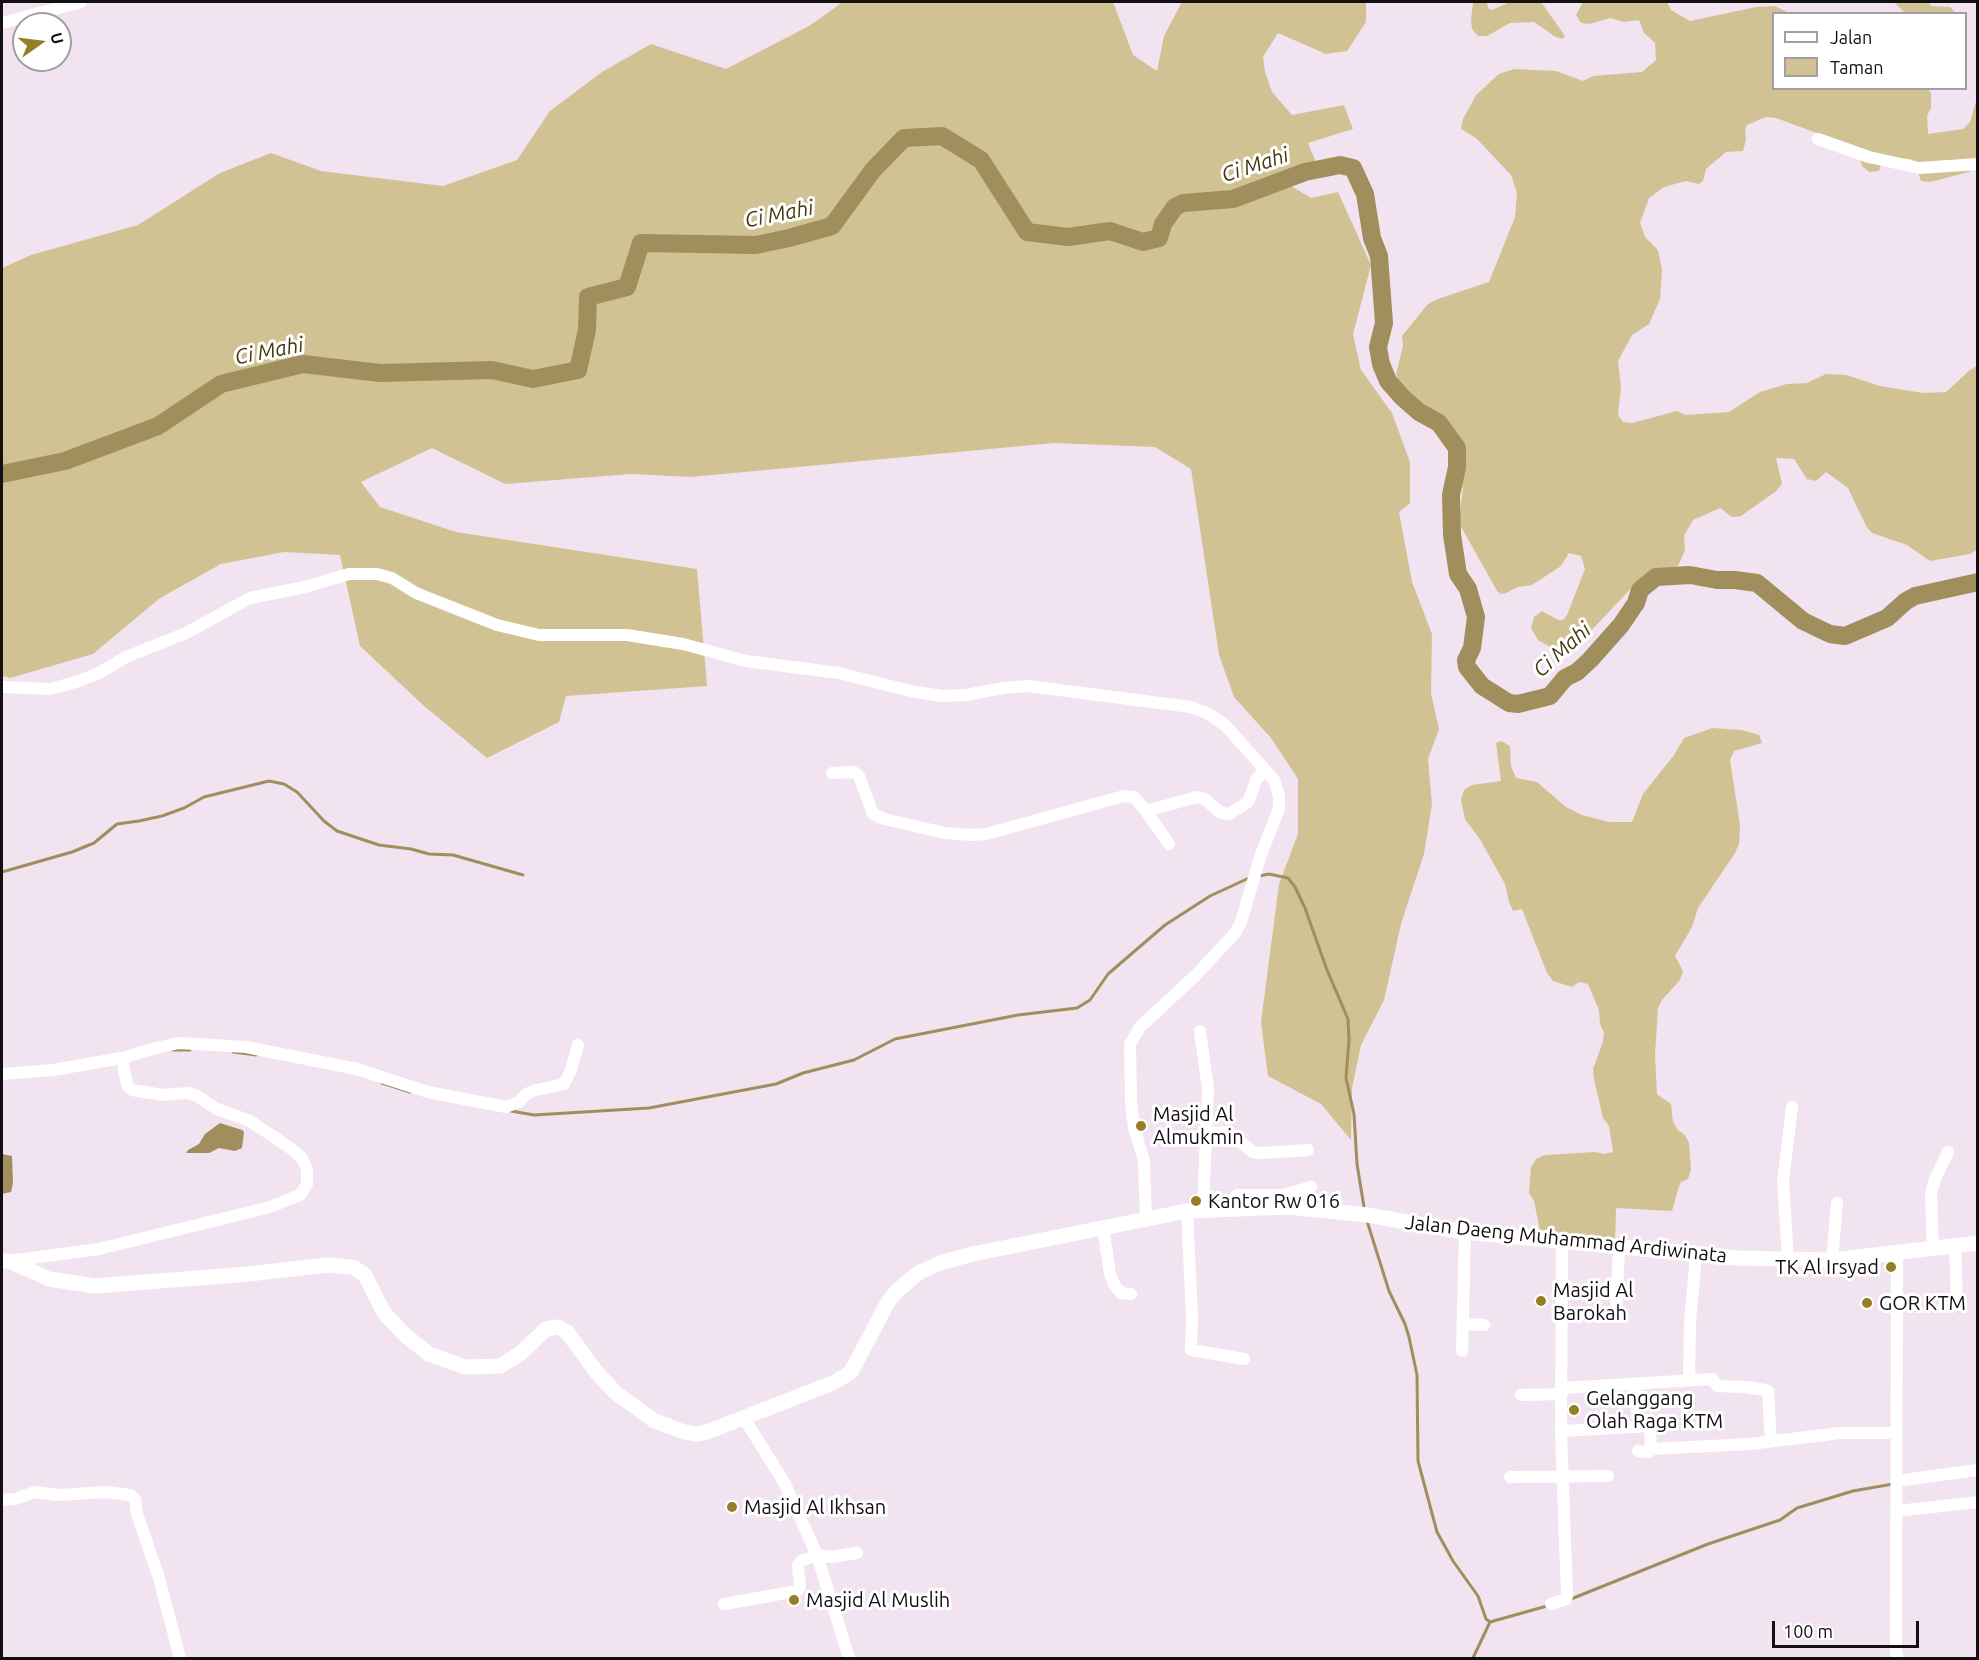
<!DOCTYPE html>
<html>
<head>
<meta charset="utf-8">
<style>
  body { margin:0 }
  #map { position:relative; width:1979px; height:1660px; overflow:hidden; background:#f2e3f1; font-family:Ubuntu,sans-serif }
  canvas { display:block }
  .frame { position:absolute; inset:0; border:3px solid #140f13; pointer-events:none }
  .legend { position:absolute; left:1772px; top:12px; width:195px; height:78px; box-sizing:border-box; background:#fff; border:2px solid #a19fa1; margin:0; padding:8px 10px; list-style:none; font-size:18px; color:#140f13 }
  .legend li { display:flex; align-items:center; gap:12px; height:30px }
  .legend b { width:30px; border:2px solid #a19fa1 }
  .north { position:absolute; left:12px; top:12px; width:60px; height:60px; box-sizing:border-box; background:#fff; border:2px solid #a19fa1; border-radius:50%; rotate:76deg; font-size:16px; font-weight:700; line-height:24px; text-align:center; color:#140f13 }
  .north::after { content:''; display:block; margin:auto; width:21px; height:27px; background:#977d25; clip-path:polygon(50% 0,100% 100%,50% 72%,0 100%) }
  .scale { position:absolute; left:1772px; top:1621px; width:147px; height:27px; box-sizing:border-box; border:3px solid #140f13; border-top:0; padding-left:8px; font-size:18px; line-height:21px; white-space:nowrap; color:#140f13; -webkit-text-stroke:4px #fff; paint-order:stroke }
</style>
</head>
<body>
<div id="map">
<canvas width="1979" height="1660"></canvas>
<div class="frame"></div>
<ul class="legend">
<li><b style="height:8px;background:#fff"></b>Jalan</li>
<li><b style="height:16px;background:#d1c294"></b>Taman</li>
</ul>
<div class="north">U</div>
<div class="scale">100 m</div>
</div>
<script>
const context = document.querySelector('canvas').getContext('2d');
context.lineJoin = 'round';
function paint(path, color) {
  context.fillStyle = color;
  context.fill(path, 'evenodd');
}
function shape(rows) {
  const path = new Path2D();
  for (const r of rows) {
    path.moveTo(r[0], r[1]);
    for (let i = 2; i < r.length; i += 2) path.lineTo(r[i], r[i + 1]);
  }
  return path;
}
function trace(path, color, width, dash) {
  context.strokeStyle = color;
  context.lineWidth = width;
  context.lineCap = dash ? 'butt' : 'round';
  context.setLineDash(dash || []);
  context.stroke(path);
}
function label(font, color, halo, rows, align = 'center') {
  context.font = font + ' Ubuntu,sans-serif';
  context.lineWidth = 6;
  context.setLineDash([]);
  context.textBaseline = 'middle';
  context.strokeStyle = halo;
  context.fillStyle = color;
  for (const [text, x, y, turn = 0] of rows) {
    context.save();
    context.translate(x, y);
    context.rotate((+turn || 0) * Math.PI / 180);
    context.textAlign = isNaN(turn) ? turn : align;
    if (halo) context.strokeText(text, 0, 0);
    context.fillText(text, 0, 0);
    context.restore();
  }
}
const green = shape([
  [843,2,1113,2,1133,55,1157,71,1164,36,1182,2,1366,2,1366,22,1347,51,1326,54,1278,33,1263,57,1265,72,1272,92,1292,115,1344,105,1353,129,1308,143,1317,165,1291,186,1311,198,1338,192,1371,265,1353,334,1361,370,1392,413,1410,462,1410,503,1399,512,1412,582,1432,634,1431,693,1439,729,1428,759,1432,804,1424,854,1401,924,1384,1000,1361,1045,1352,1088,1351,1140,1321,1104,1268,1076,1261,1022,1279,884,1298,834,1298,779,1271,738,1234,697,1219,655,1191,469,1155,447,1054,443,691,477,631,474,505,484,432,448,361,482,380,507,456,532,697,569,707,686,566,696,559,722,487,758,423,705,360,646,340,555,284,552,221,564,160,598,93,654,10,678,2,676,2,268,31,255,138,225,220,173,271,153,321,171,443,186,517,160,550,111,602,72,651,44,726,69,809,26],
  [1473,2,1487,2,1488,8,1492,10,1510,2,1541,2,1565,36,1562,39,1554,36,1534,22,1510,23,1487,36,1478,36,1472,29,1471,20],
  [1583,2,1667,2,1671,10,1690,21,1756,7,1775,6,1789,13,1774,14,1774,88,1928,89,1931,93,1931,108,1927,116,1928,134,1963,129,1970,122,1977,98,1977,160,1969,172,1930,182,1921,181,1914,161,1910,159,1890,157,1882,162,1879,171,1869,172,1862,166,1857,148,1776,118,1766,117,1747,125,1745,130,1746,140,1743,151,1726,152,1706,169,1703,181,1699,184,1686,181,1664,187,1649,198,1640,223,1645,237,1658,250,1662,270,1660,299,1649,324,1632,335,1618,361,1621,387,1618,415,1623,422,1632,423,1677,411,1685,415,1729,412,1760,392,1787,384,1807,383,1826,374,1846,375,1880,386,1923,393,1946,392,1970,370,1977,366,1978,549,1970,554,1930,561,1907,545,1872,533,1866,526,1848,488,1833,477,1826,472,1816,481,1807,479,1794,459,1776,458,1782,484,1775,492,1741,516,1732,517,1720,508,1693,520,1684,536,1685,550,1678,566,1637,582,1573,650,1559,652,1538,640,1531,628,1534,617,1542,611,1558,620,1563,620,1567,615,1585,569,1581,556,1569,553,1561,566,1532,585,1518,587,1506,593,1501,594,1497,591,1459,523,1463,488,1449,450,1441,420,1404,392,1396,374,1403,346,1402,336,1427,305,1435,300,1489,282,1515,217,1517,193,1511,175,1476,138,1461,129,1463,119,1476,95,1499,74,1514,69,1556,71,1583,81,1593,76,1642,72,1656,60,1655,43,1644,33,1639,20,1624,22,1610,18,1590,24,1581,23,1576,15],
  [1894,2,1929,2,1931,6,1950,7,1956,13,1905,13],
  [1712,728,1742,730,1759,735,1762,743,1734,751,1730,760,1740,825,1739,844,1735,853,1698,908,1692,927,1675,956,1683,971,1680,980,1662,1000,1658,1008,1655,1055,1657,1094,1671,1104,1673,1122,1678,1130,1685,1135,1689,1143,1691,1170,1688,1179,1681,1182,1679,1186,1672,1211,1616,1208,1615,1241,1540,1231,1534,1201,1529,1193,1531,1167,1536,1159,1545,1155,1595,1152,1604,1154,1613,1152,1609,1126,1603,1118,1594,1079,1593,1069,1603,1042,1604,1033,1600,1024,1599,1010,1588,984,1579,982,1572,987,1553,981,1547,973,1522,909,1513,911,1509,902,1505,884,1481,841,1465,819,1461,800,1464,790,1472,785,1501,781,1496,743,1501,741,1510,746,1511,766,1516,778,1537,782,1566,807,1582,815,1609,822,1632,822,1643,794,1674,755,1684,738]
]);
const water = shape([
  [220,1123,242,1130,244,1132,242,1148,235,1151,219,1148,209,1153,186,1153,188,1150,199,1144,205,1134],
  [2,1154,12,1156,13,1183,11,1192,2,1194]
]);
const stream = shape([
  [2,872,72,852,94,843,117,824,139,821,162,816,184,808,204,797,269,781,284,784,297,792,324,821,337,831,379,845,411,849,429,854,453,855,523,875],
  [1259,876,1269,874,1288,878,1295,887,1305,908,1327,970,1348,1019,1349,1040,1346,1078,1354,1114,1357,1164,1364,1207],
  [173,1050,190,1050],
  [233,1052,256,1055],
  [382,1083,410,1092],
  [511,1111,534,1115,649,1108,776,1084,803,1073,854,1060,895,1039,1018,1015,1077,1008,1090,1000,1108,974,1165,925,1210,896,1249,878],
  [1367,1221,1389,1291,1405,1324,1409,1337,1417,1375,1418,1461,1437,1532,1453,1561,1478,1596,1486,1619,1490,1622],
  [1571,1599,1708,1544,1780,1520,1797,1508,1853,1491,1893,1484],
  [1473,1658,1490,1622,1547,1606]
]);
const river = shape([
  [2,474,65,461,158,426,221,384,303,364,380,373,492,370,533,379,578,370,587,330,588,297,627,287,641,243,756,245,789,238,832,226,873,170,904,138,942,136,981,160,1027,232,1068,237,1110,231,1143,242,1159,238,1163,224,1175,207,1183,203,1233,199,1305,172,1340,165,1353,168,1365,194,1372,238,1379,256,1384,323,1378,347,1381,364,1388,381,1402,397,1419,412,1439,423,1457,448,1457,467,1451,495,1452,535,1458,574,1468,589,1476,617,1472,648,1466,660,1467,667,1482,686,1509,703,1518,704,1550,696,1565,678,1577,672,1590,660,1621,625,1636,603,1640,590,1656,577,1690,575,1717,580,1735,580,1757,583,1803,621,1830,634,1845,636,1887,618,1906,601,1915,596,1978,582]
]);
const minor = shape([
  [2,23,81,2],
  [1818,139,1869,157,1919,168,1978,164],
  [2,687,50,689,76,682,99,673,126,657,186,633,250,598,305,587,349,574,377,574,392,578,416,593,497,625,539,635,627,635,683,644,746,661,839,673,915,692,943,696,966,695,1003,688,1028,686,1191,707,1209,714,1225,725,1274,780,1279,796,1279,809,1260,857,1241,922,1235,933,1196,975,1140,1027,1130,1044,1131,1102,1134,1127,1144,1161,1146,1218],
  [832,773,854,772,859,776,873,814,884,819,945,833,972,835,986,834,1124,796,1134,797,1146,811,1197,797,1205,799,1219,812,1229,814,1248,802,1257,778,1266,771],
  [1146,811,1169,844],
  [1200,1031,1208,1089,1203,1209],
  [2,1074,53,1070,122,1058,156,1048,179,1043,246,1047,357,1069,428,1092,506,1107,519,1102,526,1094,536,1090,564,1084,571,1070,578,1045],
  [1207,1133,1224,1132,1231,1134,1253,1152,1261,1153,1308,1150],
  [1232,1208,1232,1201,1237,1195,1283,1195,1311,1187],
  [1187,1211,1192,1316,1191,1350,1244,1359],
  [1103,1227,1110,1274,1115,1286,1121,1293,1131,1294],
  [1955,1246,1957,1303],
  [1933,1248,1931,1194,1935,1179,1948,1152],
  [1897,1253,1896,1652,1898,1658],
  [1788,1258,1783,1182,1792,1107],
  [1832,1260,1837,1203],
  [9,1261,99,1249,270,1207,300,1195,307,1184,307,1170,302,1158,289,1147,250,1121,217,1109,197,1096,188,1093,163,1095,132,1090,127,1085,122,1058],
  [1616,1314,1619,1248],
  [1462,1324,1484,1325],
  [1462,1351,1465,1232],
  [1689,1380,1690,1323,1696,1254],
  [1636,1383,1638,1427],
  [1562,1388,1713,1379,1717,1386,1745,1387,1766,1390,1768,1391,1771,1441],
  [1521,1395,1562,1394],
  [744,1418,785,1484,817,1555,849,1658],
  [1561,1431,1650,1426,1651,1449],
  [1638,1451,1649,1452,1651,1449,1750,1444,1840,1433,1896,1433],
  [1510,1477,1608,1476],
  [1896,1481,1978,1470],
  [2,1500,15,1499,35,1492,58,1495,107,1492,130,1495,135,1499,137,1514,159,1578,180,1658],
  [1897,1511,1978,1502],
  [724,1604,797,1591,800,1587,798,1565,801,1561,817,1555,831,1557,857,1553],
  [1551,1604,1566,1599,1567,1596,1561,1431,1562,1242]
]);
const major = shape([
  [2,1261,9,1261,49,1279,95,1286,249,1274,327,1265,353,1267,365,1275,384,1313,406,1336,429,1354,465,1367,500,1366,521,1353,546,1329,558,1327,567,1332,598,1374,616,1393,653,1420,684,1432,698,1434,707,1432,835,1382,851,1372,888,1302,897,1291,918,1273,943,1262,973,1254,1187,1211,1289,1207,1367,1215,1465,1232,1738,1258,1832,1260,1978,1243]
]);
const markers = [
  [1141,1126,6,"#977d25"],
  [1196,1201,6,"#977d25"],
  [1891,1267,6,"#977d25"],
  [1541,1301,6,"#977d25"],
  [1867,1303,6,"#977d25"],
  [1574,1410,6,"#977d25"],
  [732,1507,6,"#977d25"],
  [794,1600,6,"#977d25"]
];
const poiNames = [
  ["Masjid Al",1153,1114],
  ["Almukmin",1153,1137],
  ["Kantor Rw 016",1208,1201],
  ["TK Al Irsyad",1879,1267,"right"],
  ["Masjid Al",1553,1290],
  ["Barokah",1553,1313],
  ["GOR KTM",1879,1303],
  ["Gelanggang",1586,1398],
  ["Olah Raga KTM",1586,1421],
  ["Masjid Al Ikhsan",744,1507],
  ["Masjid Al Muslih",806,1600]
];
const streetNames = [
  ["Jalan Daeng Muhammad Ardiwinata",1566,1239,6]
];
const waterNames = [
  ["Ci Mahi",1255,165,-18],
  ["Ci Mahi",779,214,-11],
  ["Ci Mahi",269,351,-11],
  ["Ci Mahi",1562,650,-42]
];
paint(green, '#d1c294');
paint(water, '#a08f5d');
trace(stream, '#a08f5d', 3);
trace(river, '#a08f5d', 18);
trace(minor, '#fff', 12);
trace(major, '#fff', 15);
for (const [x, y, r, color] of markers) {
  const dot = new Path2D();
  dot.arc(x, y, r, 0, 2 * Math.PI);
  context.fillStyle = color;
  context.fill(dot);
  trace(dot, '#fff', 2);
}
label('20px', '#140f13', '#fff', poiNames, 'left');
label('20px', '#140f13', '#fff', streetNames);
label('italic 21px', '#45380e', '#fff', waterNames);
</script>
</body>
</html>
